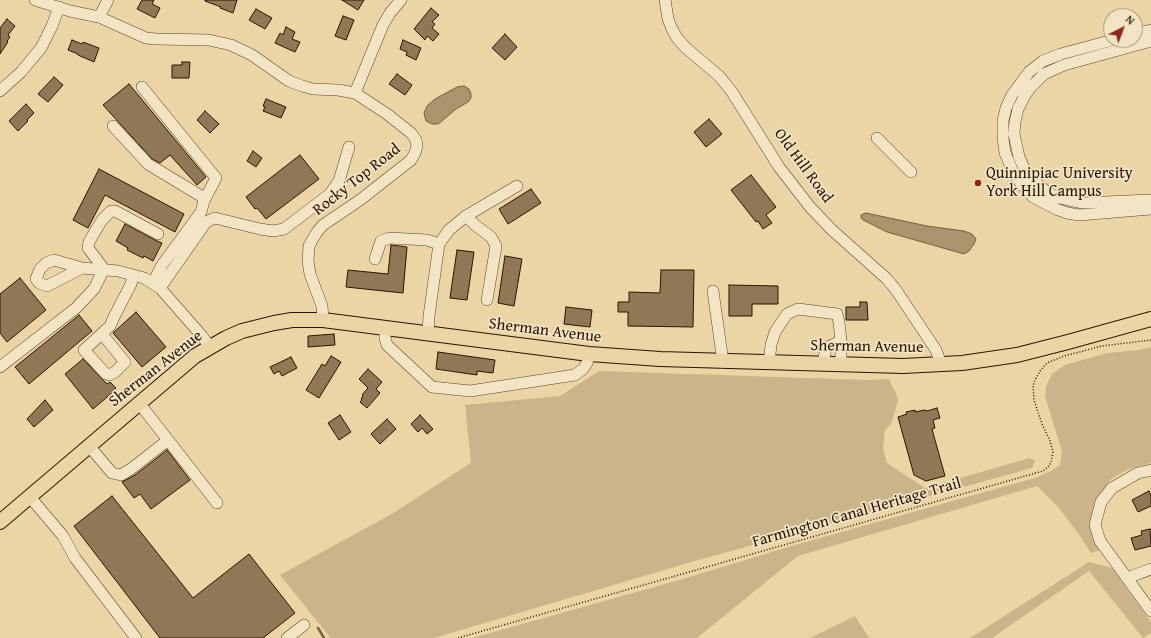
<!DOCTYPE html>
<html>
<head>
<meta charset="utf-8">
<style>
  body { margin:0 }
  #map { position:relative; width:1151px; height:638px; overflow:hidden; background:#ebd5a5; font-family:"Gentium Book Plus",serif }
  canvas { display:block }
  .north { position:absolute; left:1103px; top:8px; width:40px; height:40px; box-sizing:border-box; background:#f2e4c4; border:1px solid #a39076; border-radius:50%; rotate:42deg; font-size:11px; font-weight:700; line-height:16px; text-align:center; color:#2d1300 }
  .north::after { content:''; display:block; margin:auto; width:14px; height:18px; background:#8f2418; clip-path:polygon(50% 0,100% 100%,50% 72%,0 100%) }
</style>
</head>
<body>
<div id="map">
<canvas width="1151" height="638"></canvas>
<div class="north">N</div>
</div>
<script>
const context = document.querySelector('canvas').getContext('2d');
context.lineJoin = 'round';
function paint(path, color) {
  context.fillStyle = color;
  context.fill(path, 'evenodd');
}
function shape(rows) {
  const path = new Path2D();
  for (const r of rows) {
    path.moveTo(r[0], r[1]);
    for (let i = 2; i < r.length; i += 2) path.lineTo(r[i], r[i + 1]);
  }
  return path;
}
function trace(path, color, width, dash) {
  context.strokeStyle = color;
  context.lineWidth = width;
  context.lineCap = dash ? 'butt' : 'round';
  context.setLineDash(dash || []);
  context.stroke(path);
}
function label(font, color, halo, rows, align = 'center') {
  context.font = font + ' "Gentium Book Plus",serif';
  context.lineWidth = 3.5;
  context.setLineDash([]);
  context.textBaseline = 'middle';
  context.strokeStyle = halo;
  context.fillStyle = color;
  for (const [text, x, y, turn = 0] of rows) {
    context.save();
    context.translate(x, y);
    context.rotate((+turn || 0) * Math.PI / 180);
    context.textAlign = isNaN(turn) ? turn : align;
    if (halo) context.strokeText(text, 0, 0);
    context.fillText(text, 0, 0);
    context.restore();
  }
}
const green = shape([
  [1151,347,1151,463,1129,469,1111,479,1100,495,1101,550,1091,553,1078,533,1058,507,1037,486,798,556,697,638,472,638,676,581,795,545,1035,478,1051,471,1060,465,1062,452,1045,396,1046,386,1052,374,1065,365,1107,353,1139,350],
  [599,371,868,380,889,379,892,386,896,393,898,400,893,419,890,425,885,430,883,448,887,463,925,488,1030,458,1035,461,1032,468,695,561,434,638,329,638,330,637,280,575,390,515,471,463,465,405,560,396],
  [1089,562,1112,568,1151,622,1151,633,1143,638,1089,571,992,638,970,638],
  [855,616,869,638,810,638]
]);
const water = shape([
  [464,86,469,89,471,94,471,98,468,102,456,109,442,121,438,124,432,124,426,121,424,113,427,106,435,99,457,87,464,86],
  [866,213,927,226,964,231,972,234,976,239,974,244,969,251,964,254,887,232,863,220,861,218,861,215,866,213]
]);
const stream = shape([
  [318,628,324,638]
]);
const building = shape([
  [142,0,154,0,152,4,160,8,155,18,137,9,142,0],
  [205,0,237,0,233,13,220,8,221,7,205,1,205,0],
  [342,0,364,0,358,10,342,0],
  [431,8,439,15,432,22,435,24,432,28,439,34,433,41,427,36,425,40,414,29,431,8],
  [256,9,272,18,265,29,249,20,256,9],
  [343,16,354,20,346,40,335,36,343,16],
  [7,19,15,26,8,35,10,37,7,41,8,42,0,54,0,28,7,19],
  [286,27,295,32,292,39,300,42,295,52,275,43,280,33,283,35,286,27],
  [505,34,517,47,505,60,492,48,505,34],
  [72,40,82,44,83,42,99,48,94,62,78,55,78,54,68,50,72,40],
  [403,40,421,48,416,60,406,55,407,52,400,49,403,40],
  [182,62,190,62,189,78,172,78,172,65,182,65,182,62],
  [397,74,412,85,405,95,389,84,397,74],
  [54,77,63,85,48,102,38,94,54,77],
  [129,84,206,177,197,185,170,155,160,163,152,159,103,105,129,84],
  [266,99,286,107,281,118,263,111,265,107,263,106,266,99],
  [26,104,34,113,27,120,28,121,18,131,9,121,26,104],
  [205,111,219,124,210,133,197,120,205,111],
  [709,119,722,134,706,147,694,132,709,119],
  [253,151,262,158,256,167,247,161,253,151],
  [300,155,319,179,266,219,257,208,255,209,246,197,300,155],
  [99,169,184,214,175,232,105,195,88,228,73,220,99,169],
  [751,175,776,207,766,215,772,223,763,229,758,221,756,222,731,190,751,175],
  [531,189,541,203,508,224,499,209,531,189],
  [125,224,155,240,162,243,153,261,144,256,143,258,127,250,128,248,116,241,125,224],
  [391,245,407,247,403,293,346,287,348,270,388,274,391,245],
  [457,250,474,252,467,300,450,298,457,250],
  [505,256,522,259,514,306,498,303,505,256],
  [661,270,694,270,693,327,628,326,628,312,618,312,618,302,629,302,629,292,660,293,661,270],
  [20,278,46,310,7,342,0,333,0,294,20,278],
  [729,285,778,286,778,304,752,304,752,316,729,316,729,285],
  [860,302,867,302,868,320,846,320,846,307,860,307,860,302],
  [566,307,592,310,590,327,564,324,566,307],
  [136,312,166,347,142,367,113,333,136,312],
  [79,315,92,331,29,384,15,367,79,315],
  [334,334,335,345,308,347,308,336,334,334],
  [438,352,495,360,493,373,477,371,477,375,436,369,438,352],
  [331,356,341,362,319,398,306,390,322,364,325,366,331,356],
  [291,357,297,368,282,376,279,371,274,374,270,367,291,357],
  [83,359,107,384,110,382,116,388,112,391,113,392,93,409,65,374,83,359],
  [368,369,382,382,376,389,380,393,367,408,360,402,362,400,361,399,363,396,362,395,368,388,359,379,368,369],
  [45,400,53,410,34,427,27,419,45,400],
  [937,408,940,418,933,420,935,428,932,429,945,476,926,481,914,475,898,417,907,414,906,412,915,410,915,412,924,410,927,411,937,408],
  [340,415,351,432,339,440,328,423,340,415],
  [420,415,433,429,427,434,422,428,418,432,411,424,420,415],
  [387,419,396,429,380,444,371,434,387,419],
  [167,450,190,480,151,509,140,494,134,498,122,482,135,475,167,450],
  [1149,491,1151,496,1151,506,1138,512,1132,500,1149,491],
  [112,496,193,598,249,554,295,613,263,638,160,638,74,526,112,496],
  [1150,529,1151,546,1135,550,1131,538,1142,535,1141,531,1150,529]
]);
const path = shape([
  [458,638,1043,471,1049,466,1051,462,1053,452,1050,441,1042,424,1034,400,1033,386,1035,380,1040,371,1047,363,1064,356,1102,346,1151,340]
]);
const minor = shape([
  [35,0,70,11,99,17,146,38,156,39,209,40,231,45,252,55,289,81,302,86,313,89,338,90,355,93,387,114,411,133,416,140,417,146,415,153,411,160,360,200,323,225,317,232,311,242,309,246,308,261,310,274,322,306,323,320],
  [665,0,668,19,672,29,677,38,686,48,719,76,732,92,779,167,810,207,832,230,887,279,896,290,936,350,941,364],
  [99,17,108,0],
  [1135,34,1151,30],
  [1113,40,1061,54,1043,61,1029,72,1012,95,1006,108,1003,121,1003,138,1005,153,1014,174,1023,186,1033,197,1056,209,1067,213,1079,215,1151,209],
  [1151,41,1064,65,1044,74,1030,88,1024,97,1018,109,1015,122,1014,134,1019,157,1024,168,1030,178,1047,192,1059,198,1082,203,1151,200],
  [142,87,216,178,204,201],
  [0,91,21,72,41,48,52,26,59,7],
  [355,93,383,25,390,13,401,0],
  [113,126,148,164,201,196,204,201,201,212,162,265,153,283],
  [877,138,911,172],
  [466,216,475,225,491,237,496,246,487,300],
  [375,259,381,241,389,238,427,240,439,244],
  [82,268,47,286,39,283,36,279,40,269,46,263,54,260,82,268,118,271,144,278,160,288,202,336,210,347],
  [104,269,88,248,89,242,96,230,102,220,111,211,115,211,158,234],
  [160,288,206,222,215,218,260,229,273,231,284,229,330,194,339,181,349,147],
  [713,291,723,362],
  [385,328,385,338,387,345,432,387,470,391,575,375,583,369,587,363,589,354],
  [428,333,429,316,439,244,449,230,466,216,517,186],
  [102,334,125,362,115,372,109,375,106,374,84,350,110,326,115,315,131,284,133,275],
  [769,363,771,345,775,332,787,314,798,309,837,314,839,322,841,341,841,365],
  [823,364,825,353,826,348,841,341],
  [0,367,76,308,94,289,104,269],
  [168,440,217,503],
  [89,446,112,473,121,475,131,469,168,440,139,403],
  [1151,470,1138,473,1112,488,1101,502,1095,525,1100,541,1151,611],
  [30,497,63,536,75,558,136,638],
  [1127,578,1151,569],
  [287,638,304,625]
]);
const major = shape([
  [0,522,195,356,226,338,242,331,274,323,292,320,323,320,589,354,660,359,903,366,962,363,1017,355,1068,342,1151,319]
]);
const markers = [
  [978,183,4,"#8f2418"]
];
const streetNames = [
  ["Old Hill Road",803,166,54],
  ["Rocky Top Road",357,180,-38],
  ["Sherman Avenue",545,331,7],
  ["Sherman Avenue",867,347,1],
  ["Sherman Avenue",156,369,-38],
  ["Farmington Canal Heritage Trail",857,513,-16]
];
const poiNames = [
  ["Quinnipiac University",986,174],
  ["York Hill Campus",986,192]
];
paint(green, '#cbb489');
paint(water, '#aa936d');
trace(water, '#786041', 1);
trace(stream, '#786041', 2.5);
paint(building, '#907856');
trace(building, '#2d1300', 1);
trace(minor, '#5c4429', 12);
trace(major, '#2d1300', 16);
trace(path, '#2d1300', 1.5, [1, 2]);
trace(minor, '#f2e4c4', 11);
trace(major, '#ebd5a5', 14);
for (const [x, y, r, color] of markers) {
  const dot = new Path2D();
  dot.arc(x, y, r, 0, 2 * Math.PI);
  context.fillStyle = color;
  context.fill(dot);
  trace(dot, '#f2e4c4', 1.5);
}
label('16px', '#2d1300', '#f2e4c4', streetNames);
label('16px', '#2d1300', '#f2e4c4', poiNames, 'left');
</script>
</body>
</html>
